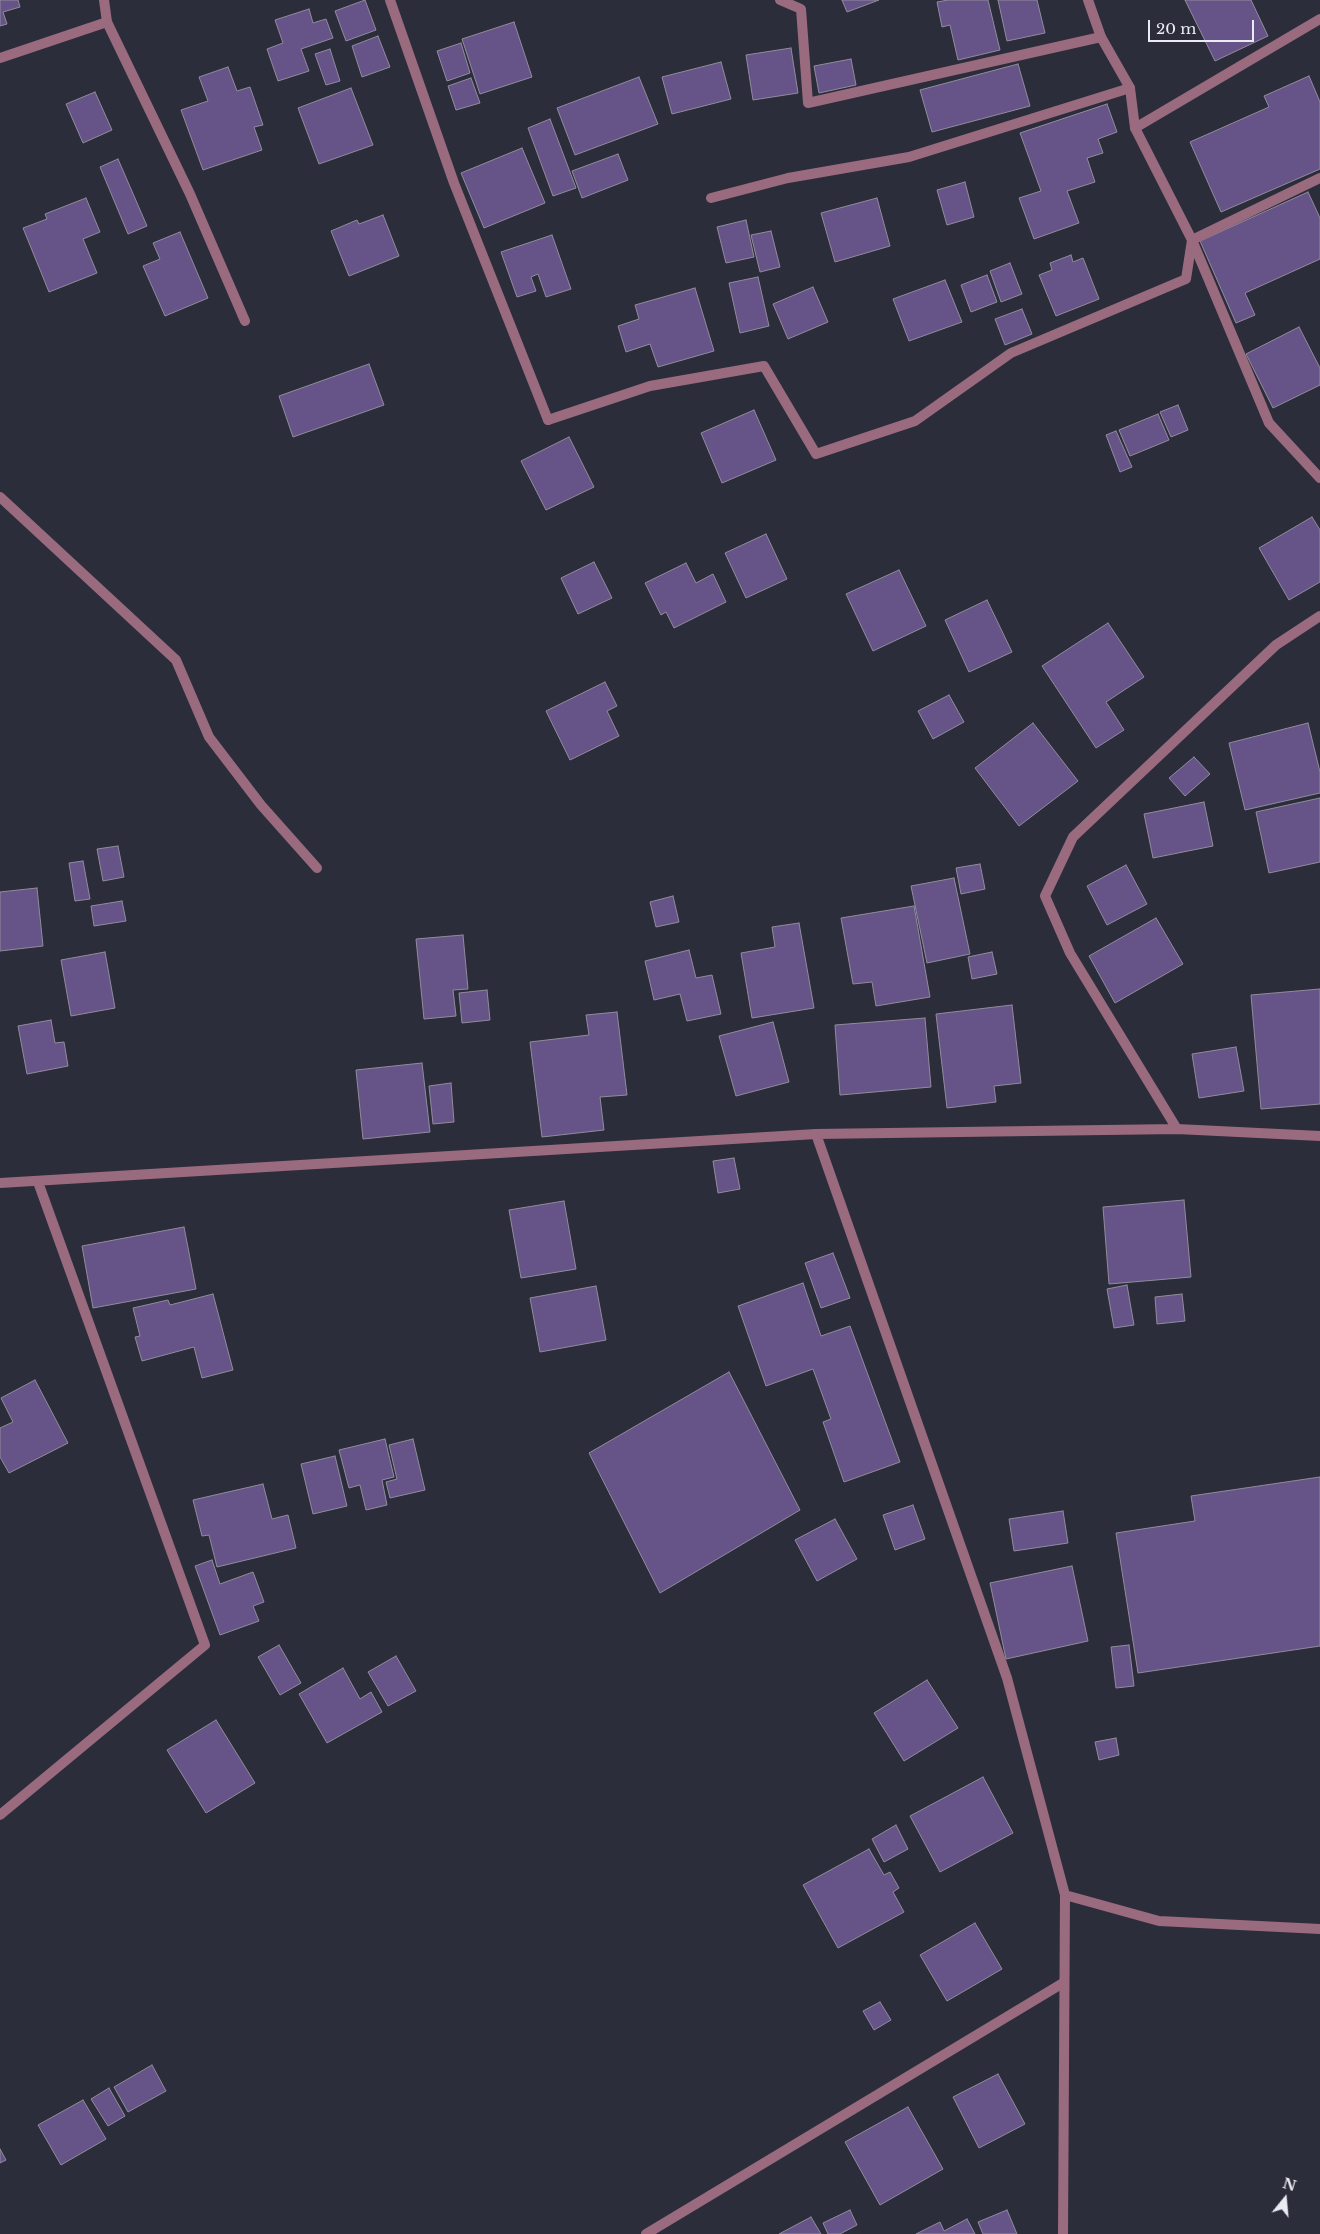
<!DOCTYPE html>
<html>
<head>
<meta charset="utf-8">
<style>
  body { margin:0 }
  #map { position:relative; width:1320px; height:2234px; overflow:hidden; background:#2c2d3a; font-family:"Libre Baskerville",serif }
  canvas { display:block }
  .north { position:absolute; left:1260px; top:2174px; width:50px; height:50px; -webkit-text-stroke:4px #2c2d3a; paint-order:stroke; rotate:17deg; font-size:14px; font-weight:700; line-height:20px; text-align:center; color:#ebebf4 }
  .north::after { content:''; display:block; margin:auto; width:18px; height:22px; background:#ebebf4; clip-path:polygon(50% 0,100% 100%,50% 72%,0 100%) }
  .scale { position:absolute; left:1148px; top:20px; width:106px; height:22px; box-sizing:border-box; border:2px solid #ebebf4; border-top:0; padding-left:6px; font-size:15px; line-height:18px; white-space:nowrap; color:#ebebf4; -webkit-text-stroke:4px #2c2d3a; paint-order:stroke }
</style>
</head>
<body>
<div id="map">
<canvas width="1320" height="2234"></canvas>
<div class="north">N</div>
<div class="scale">20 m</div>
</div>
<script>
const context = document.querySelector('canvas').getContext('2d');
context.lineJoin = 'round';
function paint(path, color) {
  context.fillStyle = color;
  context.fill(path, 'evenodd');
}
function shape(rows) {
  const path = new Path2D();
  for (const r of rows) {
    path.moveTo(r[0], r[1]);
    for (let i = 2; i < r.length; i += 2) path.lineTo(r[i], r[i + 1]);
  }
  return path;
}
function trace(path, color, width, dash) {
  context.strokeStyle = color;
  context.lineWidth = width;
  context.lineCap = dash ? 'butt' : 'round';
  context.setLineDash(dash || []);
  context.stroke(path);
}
const building = shape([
  [0,0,18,0,20,7,3,12,7,24,0,26,0,0],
  [365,0,376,30,346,41,335,11,365,0],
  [842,0,879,0,847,12,842,0],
  [948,0,988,0,1000,50,958,60,950,25,942,27,937,2,948,0],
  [998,0,1037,0,1045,33,1007,41,998,0],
  [1185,0,1251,0,1268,36,1215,61,1185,0],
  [309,9,313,23,326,19,333,38,301,49,309,71,278,81,267,49,283,43,275,20,309,9],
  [514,22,532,77,480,94,462,39,514,22],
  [378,36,390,67,362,77,352,46,378,36],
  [461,43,470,73,447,81,437,51,461,43],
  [791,48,798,93,753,100,746,55,791,48],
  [330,49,340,81,326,85,315,54,330,49],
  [851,59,856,85,819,93,814,66,851,59],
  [721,62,731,99,672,114,662,77,721,62],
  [1018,64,1030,106,932,132,920,90,1018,64],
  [228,67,237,91,250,87,263,125,254,127,262,150,203,170,181,110,208,101,199,77,228,67],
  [1309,76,1320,102,1320,169,1221,212,1190,142,1269,107,1264,96,1309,76],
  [639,77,658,124,575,155,557,108,639,77],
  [471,78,480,103,456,110,448,86,471,78],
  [351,88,373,145,319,164,298,108,351,88],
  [95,92,112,130,83,143,66,104,95,92],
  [1107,104,1117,132,1098,139,1103,153,1087,158,1095,182,1067,191,1079,223,1034,239,1019,198,1041,191,1020,133,1107,104],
  [550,119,576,188,553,196,528,128,550,119],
  [522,148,545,203,484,228,461,173,522,148],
  [618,154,628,180,582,198,572,171,618,154],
  [118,159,147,226,128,234,100,167,118,159],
  [965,182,974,217,947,225,937,190,965,182],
  [1308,192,1320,218,1320,259,1245,293,1255,315,1236,323,1200,241,1308,192],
  [86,198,100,232,83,239,97,273,49,292,23,228,47,219,45,214,86,198],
  [877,198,890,246,835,262,821,213,877,198],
  [383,215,399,256,349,276,331,231,357,220,359,224,383,215],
  [746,220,754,257,726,263,717,227,746,220],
  [771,231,780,267,760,272,751,235,771,231],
  [180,232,208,298,165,316,143,266,160,259,153,243,180,232],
  [552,235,571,289,546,297,538,274,531,277,536,291,517,297,501,252,552,235],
  [1071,255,1073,262,1083,258,1099,299,1056,316,1039,275,1052,270,1050,263,1071,255],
  [1010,263,1022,294,1001,302,990,271,1010,263],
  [987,275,997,302,971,312,961,285,987,275],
  [758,277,769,326,740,333,729,283,758,277],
  [945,280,962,322,909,341,893,299,945,280],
  [813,287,828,322,788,339,773,304,813,287],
  [695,288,714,351,658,367,650,344,626,352,618,326,639,319,635,305,695,288],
  [1022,309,1032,334,1005,345,995,319,1022,309],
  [1299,327,1320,368,1320,385,1273,408,1246,354,1299,327],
  [369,364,384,405,293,437,279,396,369,364],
  [1178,405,1188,430,1171,437,1160,412,1178,405],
  [754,410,776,460,722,483,701,433,754,410],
  [1158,414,1169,440,1130,456,1119,430,1158,414],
  [1116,431,1132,467,1120,472,1106,435,1116,431],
  [569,437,594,487,546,510,521,461,569,437],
  [1312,517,1320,530,1320,582,1289,600,1259,548,1312,517],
  [766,534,787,579,746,598,725,553,766,534],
  [594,562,612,598,578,614,561,578,594,562],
  [686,563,696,583,713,574,726,602,674,628,666,612,661,615,645,583,686,563],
  [899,570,926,626,873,651,846,594,899,570],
  [987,600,1012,652,969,672,945,620,987,600],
  [1108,623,1144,677,1106,702,1124,730,1096,748,1042,666,1108,623],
  [605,682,617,706,607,711,619,736,570,760,546,711,605,682],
  [949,695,964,722,933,739,918,711,949,695],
  [1033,723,1078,781,1019,826,975,768,1033,723],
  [1308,723,1320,772,1320,793,1245,810,1229,743,1308,723],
  [1194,757,1210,774,1185,796,1169,778,1194,757],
  [1320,798,1320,862,1269,873,1256,812,1320,798],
  [1204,802,1213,846,1153,858,1144,814,1204,802],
  [118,846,124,877,103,881,97,849,118,846],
  [83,861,90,899,75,901,69,863,83,861],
  [980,864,985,889,961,894,956,868,980,864],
  [1126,865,1147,904,1107,925,1087,886,1126,865],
  [954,878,970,954,927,963,911,886,954,878],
  [37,888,43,946,0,951,0,892,37,888],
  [673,896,679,922,656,927,650,902,673,896],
  [122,901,126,921,94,926,91,906,122,901],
  [914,906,930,997,876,1006,872,982,853,984,841,918,914,906],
  [1156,918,1183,964,1115,1003,1089,956,1156,918],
  [799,923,814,1008,752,1018,741,953,775,947,772,927,799,923],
  [463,935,468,989,453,990,456,1016,424,1019,416,939,463,935],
  [689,950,696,978,712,975,721,1014,687,1021,680,994,654,1000,645,961,689,950],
  [105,952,115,1008,71,1016,61,960,105,952],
  [992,952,997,974,972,979,968,957,992,952],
  [1320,989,1320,1104,1261,1109,1251,995,1320,989],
  [487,990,490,1020,462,1023,459,993,487,990],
  [1012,1005,1021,1083,994,1086,996,1102,947,1108,936,1014,1012,1005],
  [617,1012,627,1095,600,1097,604,1130,542,1137,530,1042,589,1035,586,1015,617,1012],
  [925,1018,931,1087,840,1095,835,1025,925,1018],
  [51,1020,55,1043,64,1042,68,1066,27,1074,18,1026,51,1020],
  [773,1022,789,1082,736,1096,719,1036,773,1022],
  [1236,1047,1244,1091,1199,1098,1192,1054,1236,1047],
  [422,1063,430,1132,363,1139,356,1070,422,1063],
  [451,1083,454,1122,433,1124,429,1086,451,1083],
  [734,1158,740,1189,718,1193,713,1161,734,1158],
  [1184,1200,1191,1277,1109,1284,1103,1207,1184,1200],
  [564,1201,576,1269,521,1278,509,1210,564,1201],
  [184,1227,196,1289,93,1308,82,1246,184,1227],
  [833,1253,850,1298,821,1308,805,1263,833,1253],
  [803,1283,821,1336,850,1326,900,1462,844,1482,823,1422,831,1419,813,1369,766,1386,738,1306,803,1283],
  [1127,1285,1134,1325,1114,1328,1107,1289,1127,1285],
  [596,1286,606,1340,540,1352,530,1298,596,1286],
  [213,1294,233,1370,202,1378,194,1347,142,1361,135,1337,140,1336,133,1308,168,1300,170,1305,213,1294],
  [1182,1294,1185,1321,1157,1324,1155,1297,1182,1294],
  [729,1372,800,1510,660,1593,589,1453,729,1372],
  [35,1380,68,1443,9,1473,0,1457,0,1428,13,1422,1,1398,35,1380],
  [385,1439,394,1477,382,1480,387,1505,366,1510,360,1485,349,1488,339,1450,385,1439],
  [413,1439,425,1490,390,1498,386,1482,397,1479,389,1445,413,1439],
  [335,1456,347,1506,313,1514,301,1464,335,1456],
  [1320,1477,1320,1646,1138,1673,1116,1533,1195,1521,1191,1496,1320,1477],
  [263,1484,272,1519,288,1515,296,1548,217,1567,209,1535,202,1536,193,1500,263,1484],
  [913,1505,925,1539,895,1550,883,1515,913,1505],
  [1063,1511,1068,1543,1014,1551,1009,1519,1063,1511],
  [835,1519,857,1559,817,1581,795,1540,835,1519],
  [212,1560,220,1584,253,1572,264,1602,253,1606,259,1621,220,1635,195,1566,212,1560],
  [1072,1566,1088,1641,1006,1659,990,1583,1072,1566],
  [279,1645,301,1683,280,1695,258,1657,279,1645],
  [1129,1645,1134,1686,1116,1688,1111,1647,1129,1645],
  [396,1656,416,1691,388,1706,368,1672,396,1656],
  [343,1668,360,1699,371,1692,382,1712,327,1743,299,1694,343,1668],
  [927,1680,958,1728,904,1761,874,1713,927,1680],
  [216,1720,255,1783,206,1813,167,1750,216,1720],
  [1116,1738,1119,1755,1099,1760,1095,1742,1116,1738],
  [983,1777,1013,1833,940,1872,910,1816,983,1777],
  [896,1825,908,1849,884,1862,872,1839,896,1825],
  [869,1849,884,1875,890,1872,899,1888,893,1892,904,1912,838,1948,803,1885,869,1849],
  [975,1923,1002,1969,947,2001,920,1955,975,1923],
  [880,2002,891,2020,874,2030,863,2011,880,2002],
  [152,2065,166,2091,128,2112,114,2087,152,2065],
  [998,2074,1025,2124,979,2148,953,2097,998,2074],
  [109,2088,125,2116,108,2126,91,2099,109,2088],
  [83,2100,106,2139,61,2165,38,2125,83,2100],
  [908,2107,943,2169,880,2205,845,2142,908,2107],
  [0,2149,6,2160,0,2163,0,2149],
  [850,2210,857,2225,840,2234,828,2234,823,2223,850,2210],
  [1007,2210,1017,2234,983,2234,978,2222,1007,2210],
  [811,2217,821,2234,779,2234,811,2217],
  [967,2219,975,2234,916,2234,940,2222,944,2231,967,2219]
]);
const service = shape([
  [780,0,801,9,808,103,1101,37],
  [0,58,107,22],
  [1135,128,1320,19],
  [711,198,788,178,909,157,1130,88],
  [548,420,650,386,764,366,816,454,915,421,1011,353,1186,279,1192,240,1320,178],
  [646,2234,1063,1983]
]);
const minor = shape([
  [104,0,107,22,190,194,245,321],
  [390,0,454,183,548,420],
  [1088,0,1101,37,1130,88,1135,128,1192,240,1269,423,1320,478],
  [0,497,176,660,209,737,261,805,317,868],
  [1177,1129,1070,953,1045,896,1073,837,1276,645,1320,616],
  [816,1134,1007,1678,1065,1895,1063,2234],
  [0,1183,816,1134,1177,1129,1320,1136],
  [0,1815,205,1645,38,1182],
  [1065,1895,1159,1921,1320,1929]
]);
paint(building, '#665489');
trace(building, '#918c9c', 1);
trace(service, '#9a6b7f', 10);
trace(minor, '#9a6b7f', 10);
</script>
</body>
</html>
